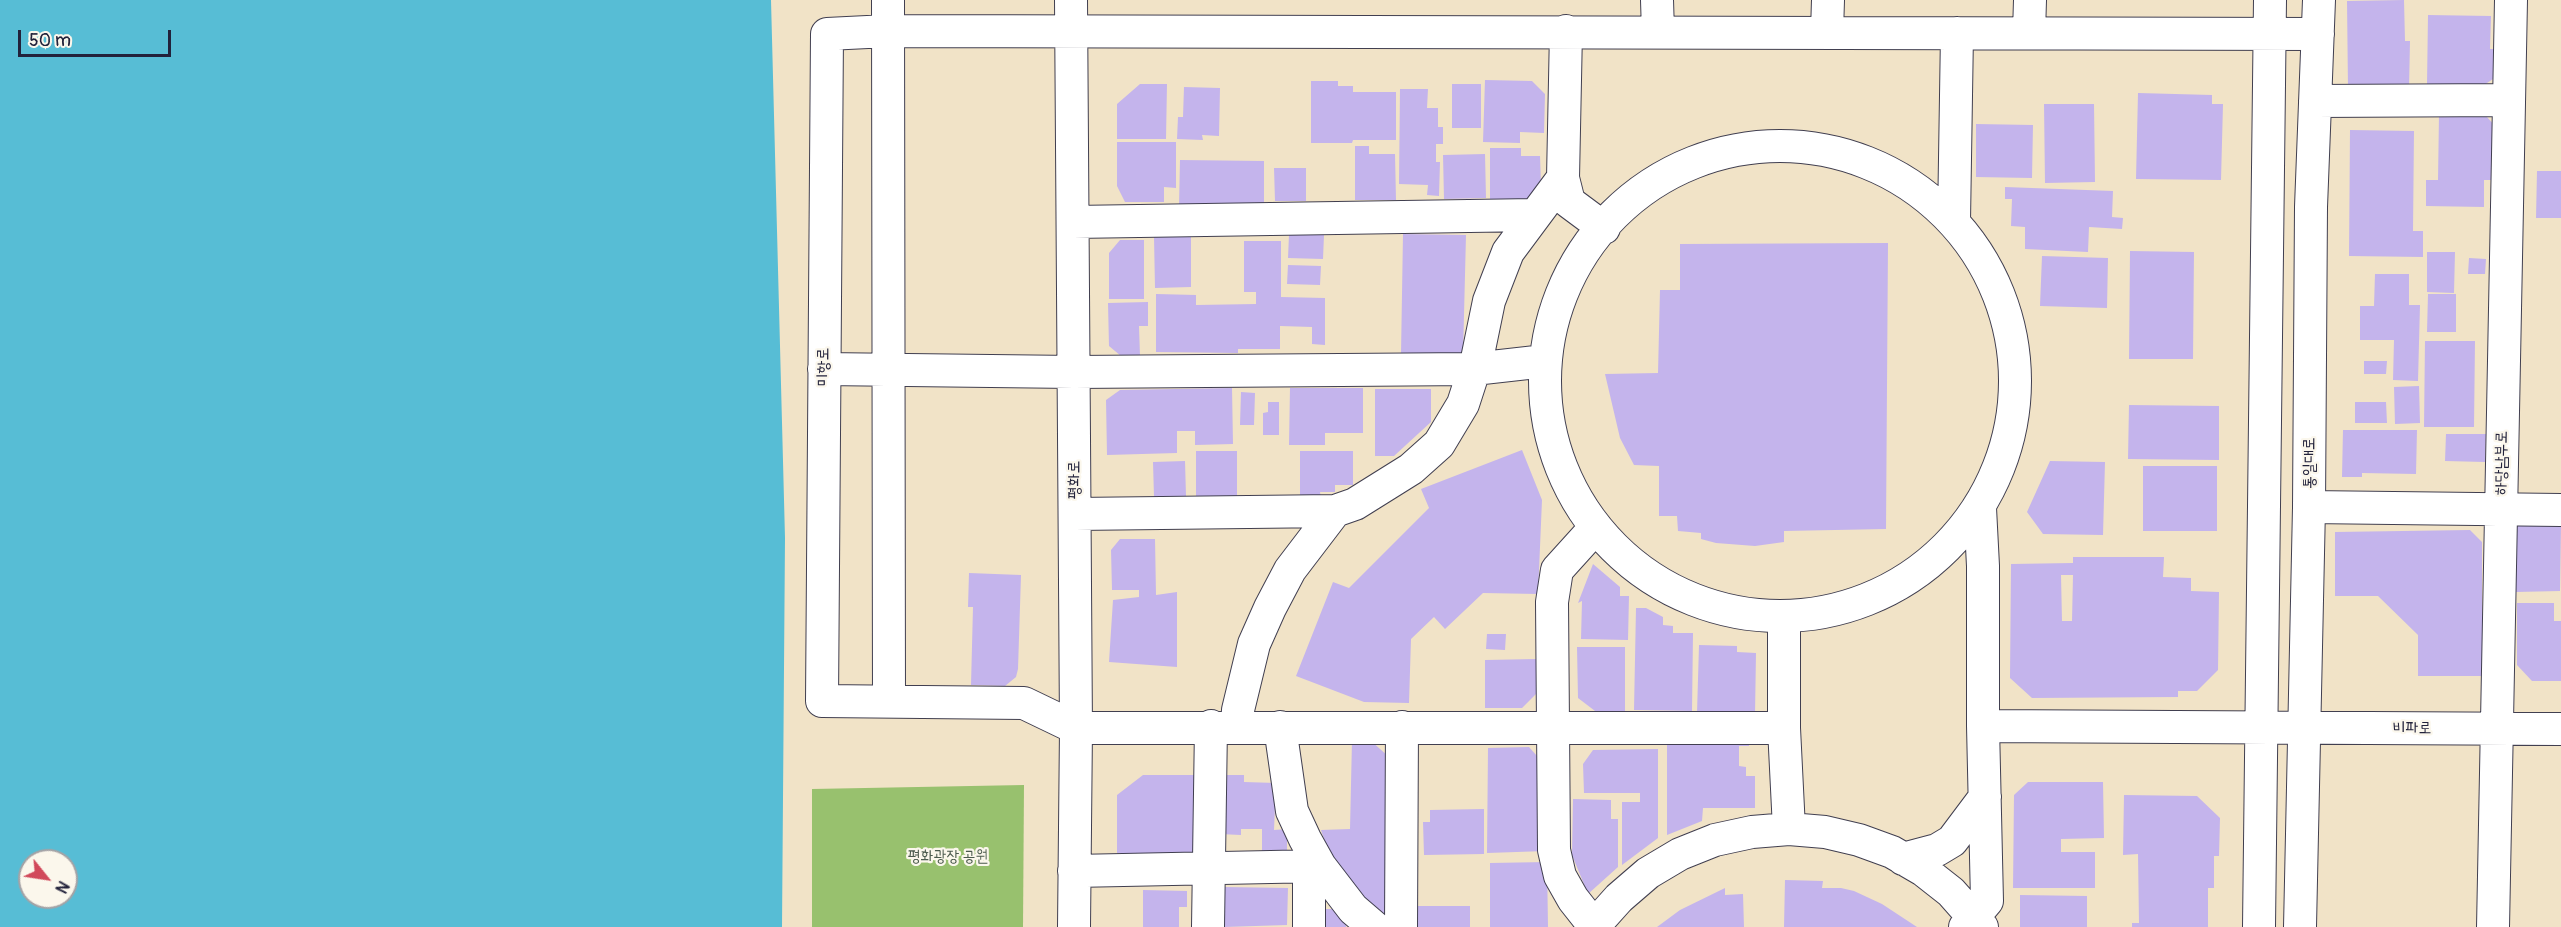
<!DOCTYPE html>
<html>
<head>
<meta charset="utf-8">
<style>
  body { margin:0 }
  #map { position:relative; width:2561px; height:927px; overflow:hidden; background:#f1e3c7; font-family:Pangolin,sans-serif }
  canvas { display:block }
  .north { position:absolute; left:18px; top:849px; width:60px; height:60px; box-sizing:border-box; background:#fbf7ec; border:2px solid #a4a2a5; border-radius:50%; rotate:120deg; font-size:16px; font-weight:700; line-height:24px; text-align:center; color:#22223b }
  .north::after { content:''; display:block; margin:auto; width:21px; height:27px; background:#d1495b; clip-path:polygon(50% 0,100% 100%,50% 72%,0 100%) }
  .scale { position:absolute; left:18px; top:30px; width:153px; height:27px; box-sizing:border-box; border:3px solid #22223b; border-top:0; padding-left:8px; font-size:18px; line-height:21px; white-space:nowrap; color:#22223b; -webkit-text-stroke:4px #fbf7ec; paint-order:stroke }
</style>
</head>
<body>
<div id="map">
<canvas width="2561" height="927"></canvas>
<div class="north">N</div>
<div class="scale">50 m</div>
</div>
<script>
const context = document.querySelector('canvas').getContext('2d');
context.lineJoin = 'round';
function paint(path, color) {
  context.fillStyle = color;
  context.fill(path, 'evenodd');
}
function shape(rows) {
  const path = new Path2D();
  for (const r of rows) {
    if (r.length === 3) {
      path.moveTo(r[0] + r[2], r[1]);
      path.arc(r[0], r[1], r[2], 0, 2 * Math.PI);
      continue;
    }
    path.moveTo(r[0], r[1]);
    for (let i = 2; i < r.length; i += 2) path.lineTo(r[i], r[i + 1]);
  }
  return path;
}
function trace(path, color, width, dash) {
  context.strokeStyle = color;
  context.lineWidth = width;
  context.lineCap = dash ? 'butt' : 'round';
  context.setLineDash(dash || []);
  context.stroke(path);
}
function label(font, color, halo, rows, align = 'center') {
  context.font = font + ' Pangolin,"Poor Story",sans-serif';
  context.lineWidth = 4.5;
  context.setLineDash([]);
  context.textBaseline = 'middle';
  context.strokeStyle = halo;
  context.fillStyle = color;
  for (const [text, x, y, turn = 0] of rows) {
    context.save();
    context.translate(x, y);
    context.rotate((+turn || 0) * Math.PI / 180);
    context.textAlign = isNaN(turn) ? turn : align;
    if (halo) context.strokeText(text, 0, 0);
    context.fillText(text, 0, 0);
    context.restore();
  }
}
const green = shape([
  [1024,785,1023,927,812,927,812,789]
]);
const water = shape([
  [0,0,771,0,785,538,782,927,0,927],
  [30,861,66,861,66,897,30,897]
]);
const building = shape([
  [2404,0,2405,41,2410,41,2409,89,2348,89,2347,1],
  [2428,15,2491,16,2490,49,2496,49,2495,74,2493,79,2484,85,2427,84],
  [1485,80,1532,81,1545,94,1544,133,1520,132,1520,143,1483,142],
  [1311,81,1338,81,1338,86,1353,86,1353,92,1396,92,1396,140,1353,140,1352,143,1311,143],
  [1140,84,1167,84,1166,139,1117,139,1117,104],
  [1452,84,1481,84,1481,128,1452,128],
  [1184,87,1220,88,1219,136,1202,135,1203,140,1177,139,1178,117,1183,117],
  [1400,89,1428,89,1427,108,1438,108,1438,127,1443,127,1443,144,1436,144,1436,162,1440,162,1439,196,1427,195,1428,185,1399,184],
  [2138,93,2212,95,2212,104,2223,104,2221,180,2136,179],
  [2044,104,2094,104,2095,182,2045,183],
  [2439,115,2486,116,2496,127,2497,180,2484,180,2484,207,2426,206,2426,180,2438,180],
  [1976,124,2033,125,2032,178,1976,177],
  [2350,130,2414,131,2413,231,2423,231,2423,257,2349,256],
  [1117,142,1176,142,1176,188,1164,187,1164,202,1125,202,1117,186],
  [1355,146,1369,146,1369,154,1395,154,1396,200,1355,200],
  [1490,148,1521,148,1521,156,1540,156,1541,185,1530,199,1490,200],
  [1485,154,1486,198,1444,199,1443,155],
  [1180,160,1264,161,1264,208,1179,207],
  [1274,168,1306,168,1306,201,1275,201],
  [2537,171,2561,171,2561,218,2536,218],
  [2005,187,2113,191,2112,217,2123,218,2122,229,2089,227,2088,252,2025,249,2025,227,2011,226,2012,199,2005,199],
  [1403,234,1466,235,1463,355,1401,354],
  [1289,235,1324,235,1323,259,1288,258],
  [1191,236,1191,287,1155,288,1154,237],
  [1120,240,1144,240,1144,299,1109,299,1109,253],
  [1244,241,1281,241,1281,297,1325,298,1325,345,1312,344,1312,327,1280,326,1280,349,1238,349,1238,353,1156,352,1156,294,1196,295,1196,305,1256,304,1256,292,1244,292],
  [1888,243,1886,529,1784,531,1784,542,1755,546,1716,543,1701,539,1701,533,1678,531,1677,516,1659,516,1659,466,1634,465,1620,438,1605,374,1658,373,1660,290,1680,290,1680,244],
  [2130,251,2194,252,2193,359,2129,359],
  [2427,252,2455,252,2454,293,2427,292],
  [2042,256,2108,258,2107,308,2040,306],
  [2469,258,2486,259,2485,274,2468,274],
  [1288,265,1321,266,1320,285,1287,284],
  [2375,274,2409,274,2409,305,2420,305,2418,381,2393,380,2394,340,2360,340,2360,306,2374,306],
  [2428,294,2456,294,2456,332,2427,332],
  [1148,302,1148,326,1139,326,1140,356,1121,356,1109,346,1108,303],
  [2425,341,2475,341,2474,427,2424,427],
  [2364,361,2387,361,2386,374,2364,374],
  [2419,386,2420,423,2395,424,2394,387],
  [1232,388,1233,444,1195,445,1195,431,1177,431,1177,453,1107,455,1106,400,1120,390],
  [1290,388,1363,388,1363,433,1325,433,1325,445,1289,445],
  [1375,389,1431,389,1431,422,1394,456,1375,456],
  [1241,392,1255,393,1254,425,1240,425],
  [1268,402,1279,402,1279,435,1263,435,1263,413,1268,412],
  [2355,402,2386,402,2387,423,2355,423],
  [2129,405,2219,406,2219,460,2128,459],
  [2343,430,2417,430,2416,474,2362,473,2362,477,2342,477],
  [2446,434,2486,434,2485,462,2445,461],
  [1522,450,1542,500,1538,594,1483,593,1445,629,1434,617,1411,639,1409,703,1364,702,1296,676,1333,582,1349,588,1429,508,1421,489],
  [1196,451,1237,451,1237,497,1196,497],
  [1300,451,1353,451,1353,485,1335,485,1335,492,1320,492,1321,498,1300,498],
  [1185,461,1186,496,1154,497,1153,462],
  [2050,461,2105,462,2103,535,2043,534,2027,512],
  [2143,466,2217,466,2217,531,2143,531],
  [2516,524,2561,524,2560,591,2516,592],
  [2470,530,2482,542,2482,676,2418,676,2418,635,2378,596,2335,596,2335,532],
  [1120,539,1155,539,1156,595,1177,592,1177,667,1109,662,1113,600,1139,597,1139,590,1112,590,1111,550],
  [2073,557,2164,557,2163,577,2191,578,2191,591,2219,592,2218,670,2197,691,2178,691,2178,697,2032,698,2010,678,2011,564,2073,563],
  [2061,575,2073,575,2072,621,2062,621],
  [1593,564,1620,587,1620,596,1629,596,1628,640,1581,639,1582,601,1578,603],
  [969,573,1021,575,1018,669,1016,677,1005,686,971,685,973,607,968,607],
  [2517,603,2554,603,2554,621,2561,621,2561,681,2532,681,2517,665],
  [1636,608,1646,608,1663,617,1663,625,1673,626,1673,633,1693,633,1692,711,1634,710],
  [1487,634,1506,634,1505,650,1486,649],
  [1699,645,1737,646,1737,652,1756,653,1755,714,1697,713],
  [1577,647,1625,647,1625,713,1599,714,1578,698],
  [1536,659,1536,694,1522,708,1485,708,1485,660],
  [1667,739,1749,740,1749,746,1739,746,1739,766,1746,767,1746,776,1755,776,1755,808,1703,808,1702,821,1667,835],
  [1352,740,1371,741,1388,756,1386,914,1377,913,1362,896,1328,851,1321,830,1350,829],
  [1529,747,1545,765,1546,851,1487,853,1488,748],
  [1658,749,1658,838,1622,865,1622,802,1640,802,1640,793,1584,793,1583,764,1593,750],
  [1143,775,1197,775,1197,853,1117,853,1117,795],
  [1221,775,1244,775,1244,782,1276,783,1274,830,1287,829,1287,856,1262,856,1262,829,1241,829,1241,835,1219,834],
  [2028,782,2103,782,2104,838,2061,839,2061,852,2095,852,2095,888,2013,888,2014,795],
  [2124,795,2197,796,2220,818,2219,856,2214,856,2214,888,2208,888,2208,927,2132,927,2132,923,2139,923,2138,854,2123,855],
  [1573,799,1611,800,1611,819,1618,819,1618,867,1588,894,1572,855],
  [1484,809,1484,854,1424,855,1423,822,1430,822,1430,810],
  [1547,862,1548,927,1490,927,1490,863],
  [1785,880,1823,881,1822,888,1841,888,1854,891,1882,904,1917,927,1784,927],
  [1224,887,1288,888,1287,925,1224,927],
  [1725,888,1725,895,1743,894,1744,927,1657,927,1680,910],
  [1143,890,1187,891,1187,907,1179,907,1179,927,1143,927],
  [2020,895,2087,896,2087,927,2020,927],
  [1415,906,1470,906,1470,927,1415,927],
  [1318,909,1340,909,1340,920,1346,920,1346,927,1318,927]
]);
const minor = shape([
  [888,0,889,701],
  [1071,0,1076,728,1074,927],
  [1657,0,1658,32],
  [1566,31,1563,178,1569,202,1604,228],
  [1827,32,1828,0],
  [2029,33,2030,0],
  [2315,101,2509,100],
  [1780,381,235],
  [1954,221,1957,33],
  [1073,222,1535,215],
  [824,369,1074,372,1474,369,1545,361],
  [2309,507,2561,510],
  [1075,514,1335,511,1355,504,1411,469,1439,444,1463,404,1476,364,1489,301,1508,252,1563,178],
  [1595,528,1557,570,1552,602,1554,850,1560,876,1573,899,1595,927],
  [1784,618,1784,728,1789,829],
  [1237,726,1238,710,1254,644,1270,608,1290,570,1335,511],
  [1983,726,2561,729],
  [1280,727,1292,811,1305,839,1320,866,1353,909,1374,927],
  [1784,728,1076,728,1024,703,822,701,827,34,888,31,2318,34],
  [1903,859,1937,850,1952,841,1985,797],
  [1309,867,1309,927],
  [1074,871,1320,866],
  [1208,927,1211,726],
  [1401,927,1402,727],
  [1593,927,1619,898,1648,873,1680,854,1715,840,1752,832,1789,829,1825,832,1859,840,1892,852,1923,870,1951,892,1982,927],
  [1965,927,1987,901,1983,726,1983,566,1980,508],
  [2259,927,2270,0],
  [2300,927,2309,507,2311,207,2319,0],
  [2493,927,2511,0]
]);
const streetNames = [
  ["미항로",824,367,-90],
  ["통일대로",2310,463,-90],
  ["하당남부로",2502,463,-89],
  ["평화로",1075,480,-90],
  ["비파로",2412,729]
];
const parkNames = [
  ["평화광장 공원",948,857]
];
paint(green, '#98c16e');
paint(water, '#57bdd5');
paint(building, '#c4b4ec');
trace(minor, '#413f50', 34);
trace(minor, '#fff', 32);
label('16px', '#22223b', '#fbf7ec', streetNames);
label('16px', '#4b5a4d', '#fbf7ec', parkNames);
</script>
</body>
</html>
